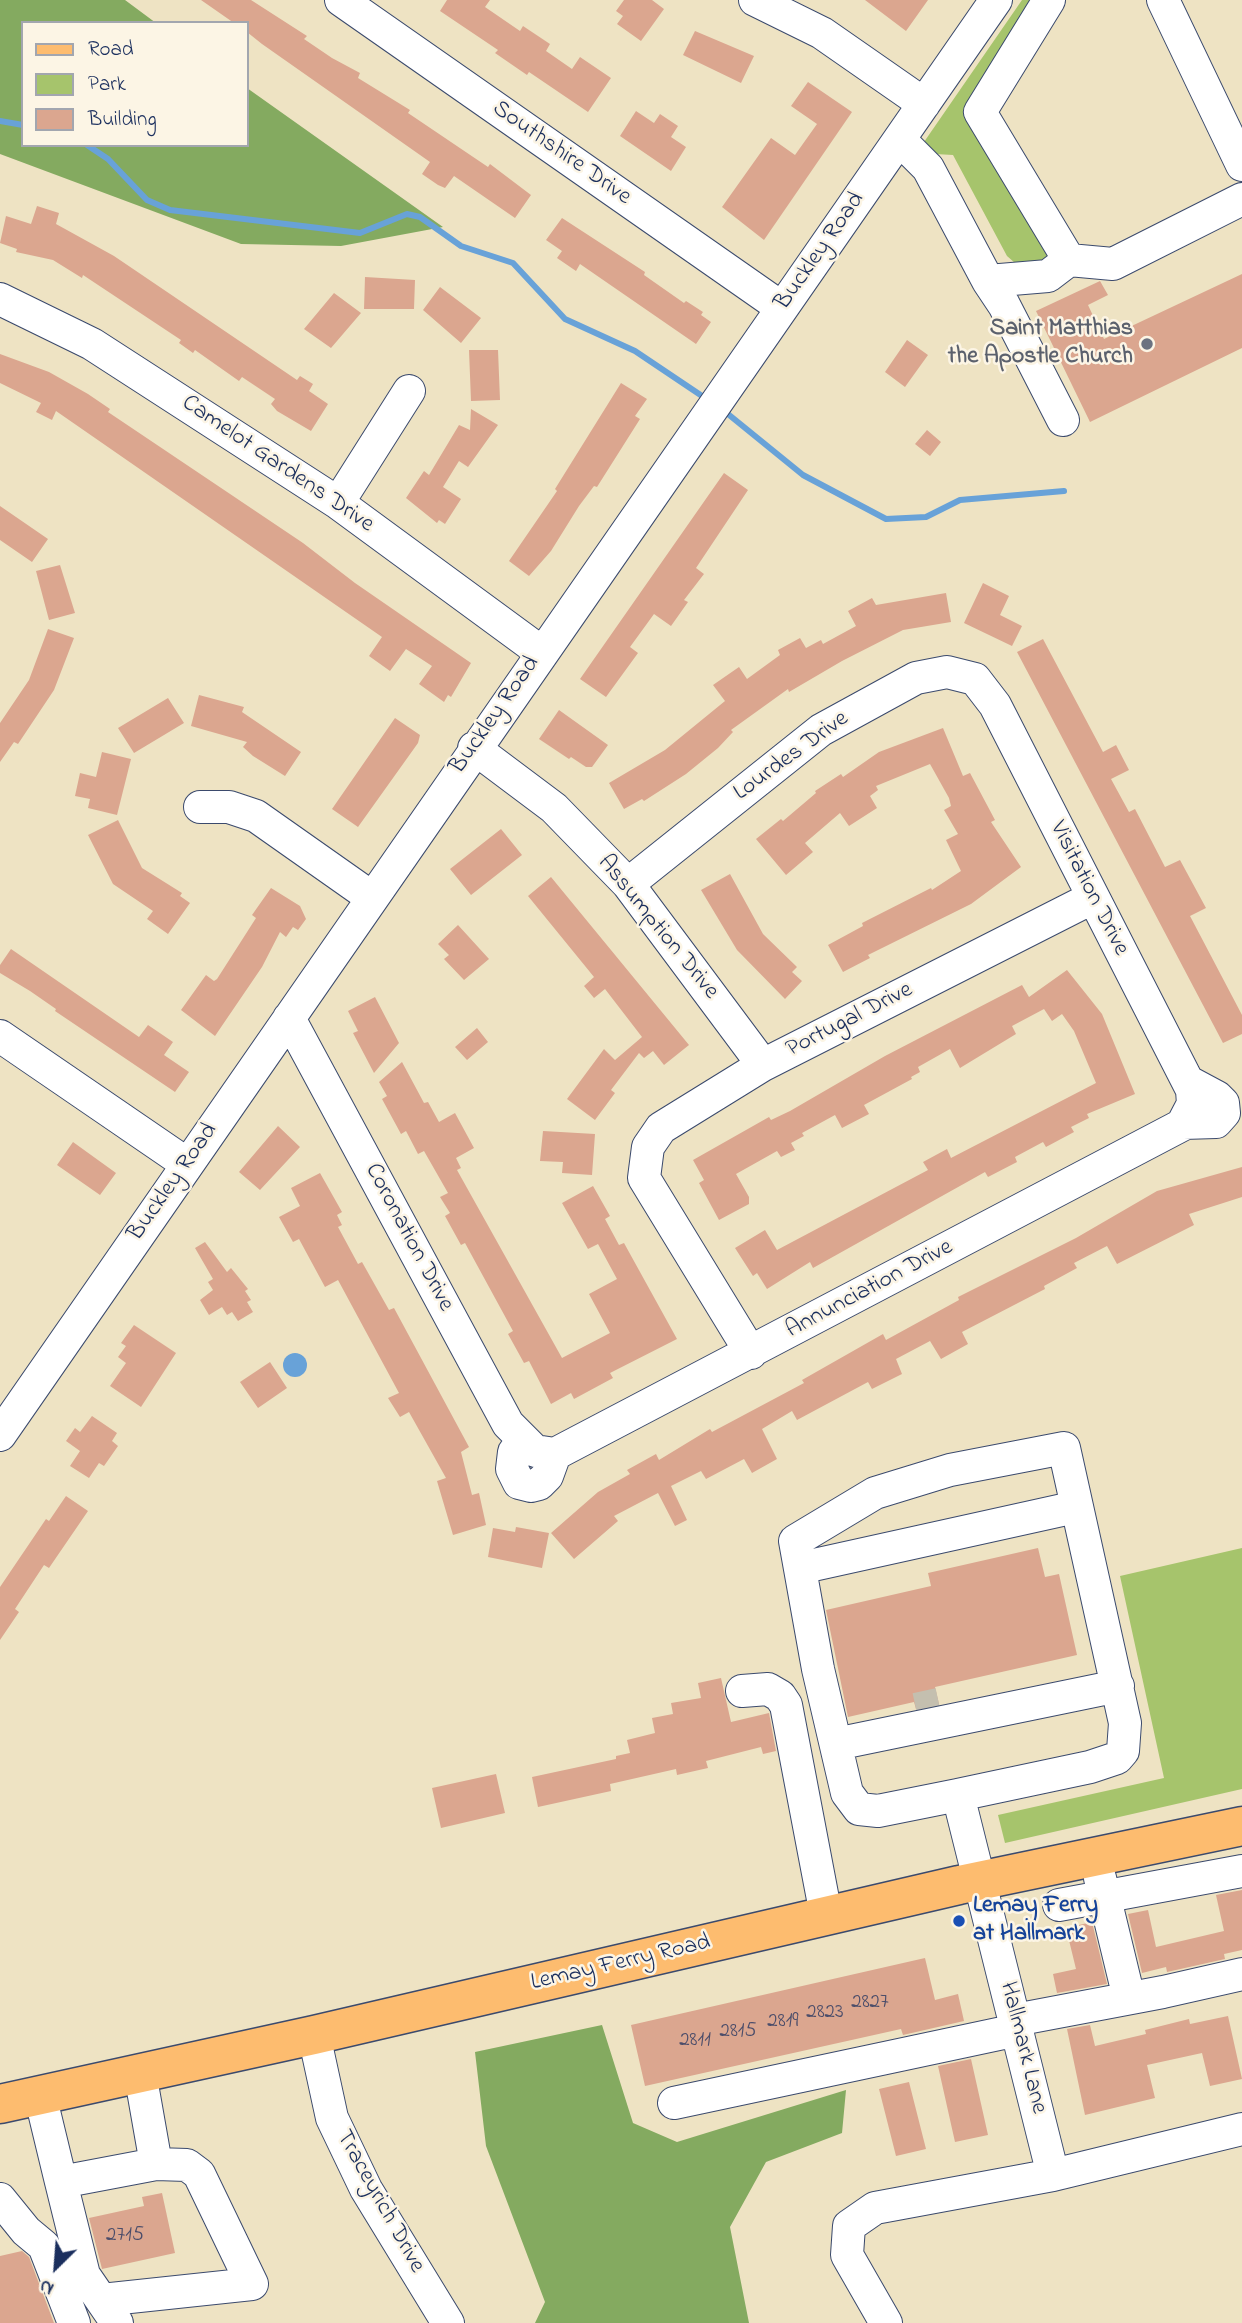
<!DOCTYPE html>
<html>
<head>
<meta charset="utf-8">
<style>
  body { margin:0 }
  #map { position:relative; width:1242px; height:2323px; overflow:hidden; background:#eee3c3; font-family:"Indie Flower",sans-serif }
  canvas { display:block }
  .legend { position:absolute; left:21px; top:21px; width:228px; height:126px; box-sizing:border-box; background:#fcf5e5; border:2px solid #a2a6af; margin:0; padding:9px 12px; list-style:none; font-size:21px; color:#1b2f5e }
  .legend li { display:flex; align-items:center; gap:14px; height:35px }
  .legend b { width:35px; border:2px solid #a2a6af }
  .north { position:absolute; left:21px; top:2232px; width:70px; height:70px; -webkit-text-stroke:5px #fcf5e5; paint-order:stroke; rotate:205deg; font-size:19px; font-weight:700; line-height:28px; text-align:center; color:#1b2f5e }
  .north::after { content:''; display:block; margin:auto; width:24px; height:32px; background:#1b2f5e; clip-path:polygon(50% 0,100% 100%,50% 72%,0 100%) }
</style>
</head>
<body>
<div id="map">
<canvas width="1242" height="2323"></canvas>
<ul class="legend">
<li><b style="height:9px;background:#fdbc6f"></b>Road</li>
<li><b style="height:19px;background:#a6c46c"></b>Park</li>
<li><b style="height:19px;background:#dba68f"></b>Building</li>
</ul>
<div class="north">N</div>
</div>
<script>
const context = document.querySelector('canvas').getContext('2d');
context.lineJoin = 'round';
function paint(path, color) {
  context.fillStyle = color;
  context.fill(path, 'evenodd');
}
function shape(rows) {
  const path = new Path2D();
  for (const r of rows) {
    if (r.length === 3) {
      path.moveTo(r[0] + r[2], r[1]);
      path.arc(r[0], r[1], r[2], 0, 2 * Math.PI);
      continue;
    }
    path.moveTo(r[0], r[1]);
    for (let i = 2; i < r.length; i += 2) path.lineTo(r[i], r[i + 1]);
  }
  return path;
}
function trace(path, color, width, dash) {
  context.strokeStyle = color;
  context.lineWidth = width;
  context.lineCap = dash ? 'butt' : 'round';
  context.setLineDash(dash || []);
  context.stroke(path);
}
function label(font, color, halo, rows, align = 'center') {
  context.font = font + ' "Indie Flower",sans-serif';
  context.lineWidth = 5;
  context.setLineDash([]);
  context.textBaseline = 'middle';
  context.strokeStyle = halo;
  context.fillStyle = color;
  for (const [text, x, y, turn = 0] of rows) {
    context.save();
    context.translate(x, y);
    context.rotate((+turn || 0) * Math.PI / 180);
    context.textAlign = isNaN(turn) ? turn : align;
    if (halo) context.strokeText(text, 0, 0);
    context.fillText(text, 0, 0);
    context.restore();
  }
}
const green = shape([
  [1022,0,1039,0,967,122,1052,249,1047,260,1015,263,1007,256,953,155,935,154,924,142],
  [1242,1548,1242,1789,1005,1843,998,1815,1164,1778,1120,1576]
]);
const forest = shape([
  [0,0,125,0,156,23,23,23,23,145,247,145,247,88,443,227,341,246,241,244,0,154],
  [602,2025,633,2123,677,2142,846,2090,842,2133,766,2162,730,2227,749,2323,535,2323,545,2302,486,2146,475,2052]
]);
const water = shape([
  [295,1365,12]
]);
const stream = shape([
  [0,121,23,125],
  [87,145,108,159,147,200,170,210,360,233,407,214,420,217,461,246,513,263,565,319,635,351,708,400],
  [723,410,803,475,886,519,926,517,960,500,1064,491]
]);
const building = shape([
  [201,0,251,0,307,36,304,39,332,58,360,73,358,78,410,110,408,113,488,167,490,164,531,195,515,218,454,176,445,188,438,185,422,174,430,162,262,44,247,32,247,23,234,23],
  [447,0,490,0,485,7,520,31,523,26,550,44,546,51,572,69,580,57,611,78,588,112,529,72,527,75,495,53,498,50,440,11],
  [624,0,652,0,664,9,641,41,617,24,623,16,616,11],
  [865,0,928,0,906,31],
  [695,31,754,56,741,83,683,55],
  [808,82,852,112,764,240,722,207,771,138,795,155,817,124,791,106],
  [636,111,654,123,660,114,678,126,671,137,686,147,671,171,620,136],
  [37,206,59,213,56,224,114,256,297,380,300,376,313,384,309,391,328,404,311,431,277,411,271,404,275,399,242,377,239,381,195,350,193,353,179,343,181,340,83,275,82,278,53,260,16,252,17,249,0,243,6,216,31,224],
  [562,218,645,272,644,275,684,303,686,301,703,312,701,315,711,322,696,344,580,264,576,271,557,258,562,251,546,240],
  [1242,274,1242,348,1090,422,1036,311,1100,281,1108,295,1088,305,1104,339],
  [365,277,415,280,414,309,364,309],
  [440,287,481,318,461,343,423,310],
  [334,293,361,313,331,348,304,329],
  [907,340,928,355,905,387,885,372],
  [469,350,498,350,500,400,471,401],
  [0,354,49,372,88,394,110,409,108,412,303,543,355,583,471,663,451,697,448,695,444,702,419,684,432,666,406,649,390,671,369,656,382,637,56,411,52,420,36,412,41,403,0,383],
  [621,383,647,399,635,416,640,419,597,487,594,486,579,506,551,551,529,576,509,561,557,491,555,489],
  [471,409,498,425,468,467,459,461,443,487,461,499,445,524,439,520,437,523,406,498,424,471,429,475,459,425,470,430],
  [927,430,941,442,930,456,915,444],
  [724,473,748,490,696,568,704,574,684,600,688,602,671,626,654,614,630,647,638,653,606,697,580,679],
  [0,506,48,539,32,562,0,540],
  [60,565,75,613,49,620,36,571],
  [983,583,1009,596,1000,615,1022,626,1012,646,964,623],
  [946,593,951,622,903,630,842,661,789,692,788,689,731,730,733,732,718,748,686,774,644,801,642,799,624,809,609,783,665,750,725,701,713,685,739,667,747,679,780,655,778,650,800,638,806,648,821,640,823,644,856,626,848,611,872,598,876,605],
  [48,629,74,638,54,690,18,744,14,742,0,762,0,723,29,680],
  [1043,639,1103,752,1116,745,1129,770,1111,779,1129,812,1135,809,1165,867,1180,860,1206,908,1190,916,1242,1015,1242,1034,1223,1043,1017,652],
  [199,695,244,707,242,712,301,752,285,776,253,756,243,747,247,742,191,726],
  [168,698,184,723,134,753,118,728],
  [559,710,608,745,592,767,586,767,571,757,569,759,539,739],
  [395,718,420,735,418,743,358,827,332,809],
  [943,728,963,776,970,773,995,820,991,822,1021,867,971,904,868,955,870,958,843,972,828,945,863,926,862,923,931,888,932,890,961,871,946,840,958,834,944,810,951,806,949,798,930,764,876,786,878,790,870,796,877,808,849,826,840,813,805,843,813,852,786,875,756,839,781,819,783,821,816,793,815,791,841,774,843,777,879,752],
  [102,752,131,759,117,815,88,808,90,799,75,796,80,773,96,777],
  [118,820,142,868,182,893,180,896,190,903,168,934,147,919,153,911,113,884,88,835],
  [501,829,522,855,471,895,450,869],
  [730,874,763,934,797,967,792,972,802,981,785,999,737,950,701,890],
  [551,877,689,1045,664,1065,653,1051,644,1058,639,1053,611,1090,615,1093,595,1120,567,1099,604,1049,615,1060,642,1037,605,989,594,998,584,986,594,977,528,896],
  [271,888,300,906,306,919,298,930,293,927,286,937,280,932,262,967,215,1036,181,1010,206,975,214,981,217,979,256,918,252,915],
  [458,925,489,959,464,980,444,959,449,955,438,944],
  [11,949,139,1037,148,1025,173,1042,164,1055,189,1072,175,1092,55,1011,56,1009,30,991,0,973,0,965],
  [1067,970,1102,1014,1135,1094,1087,1114,1089,1118,1071,1127,1074,1132,1046,1147,1043,1142,1015,1157,1017,1162,988,1177,985,1172,813,1268,810,1262,767,1289,757,1273,753,1276,735,1248,765,1230,777,1250,928,1170,923,1162,947,1149,951,1158,1096,1083,1074,1031,1062,1014,1052,1021,1044,1009,1012,1026,1016,1034,960,1068,950,1049,918,1067,920,1072,911,1077,912,1079,864,1105,869,1114,842,1128,835,1115,802,1133,804,1136,791,1143,795,1150,781,1157,777,1151,736,1174,749,1197,749,1204,719,1220,699,1183,704,1180,693,1160,769,1117,771,1120,790,1111,885,1056,1022,985,1029,997],
  [375,997,399,1043,374,1073,353,1033,358,1031,348,1011],
  [477,1028,488,1042,467,1060,455,1047],
  [402,1062,424,1103,428,1102,439,1122,455,1113,474,1148,456,1158,461,1168,457,1170,562,1358,610,1333,589,1294,617,1279,598,1244,588,1249,562,1203,593,1186,610,1216,605,1219,619,1245,624,1243,677,1339,610,1373,613,1378,574,1399,571,1393,551,1404,529,1361,524,1363,508,1334,513,1331,465,1243,461,1245,445,1216,450,1213,440,1197,448,1193,424,1151,418,1154,406,1131,401,1134,382,1099,387,1096,379,1082],
  [278,1126,300,1147,260,1190,239,1172],
  [543,1131,595,1134,592,1175,562,1173,563,1162,540,1161],
  [73,1142,116,1173,100,1195,57,1165],
  [1242,1167,1242,1197,1189,1214,1194,1225,1117,1264,1107,1246,1074,1263,1077,1268,1044,1286,1045,1289,962,1332,968,1344,941,1359,930,1341,896,1359,902,1374,872,1389,868,1382,797,1420,792,1411,762,1429,777,1459,752,1473,744,1459,706,1479,701,1471,671,1486,687,1520,675,1526,658,1493,614,1516,618,1521,574,1559,551,1533,598,1492,630,1474,627,1470,656,1454,659,1460,710,1429,712,1432,804,1383,802,1380,883,1334,886,1340,959,1300,958,1297,1076,1238,1157,1191],
  [320,1173,342,1212,337,1215,342,1225,338,1227,358,1264,362,1262,389,1310,394,1308,469,1447,461,1452,472,1495,479,1493,486,1525,453,1535,437,1481,446,1478,409,1412,400,1417,388,1398,399,1393,338,1280,325,1287,299,1239,293,1242,279,1217,300,1206,291,1188],
  [205,1242,227,1272,231,1268,248,1289,245,1291,251,1300,247,1302,253,1312,238,1321,232,1312,227,1315,222,1307,209,1315,200,1300,213,1290,208,1282,213,1279,195,1248],
  [134,1325,176,1353,141,1407,110,1386,126,1363,118,1357,126,1346,121,1343],
  [270,1362,287,1388,258,1408,240,1382],
  [92,1416,117,1433,112,1441,118,1446,104,1466,99,1463,89,1478,70,1466,80,1451,66,1441,75,1428,80,1432],
  [66,1496,88,1511,49,1568,44,1565,15,1609,19,1612,0,1640,0,1587,46,1519,49,1521],
  [516,1527,549,1533,542,1568,488,1557,493,1528,515,1532],
  [1038,1548,1045,1577,1059,1574,1077,1655,935,1687,939,1704,916,1709,914,1702,848,1717,826,1610,931,1586,928,1573],
  [721,1678,731,1722,769,1713,776,1751,763,1754,761,1747,706,1761,708,1768,677,1775,676,1769,610,1784,611,1791,538,1807,532,1777,616,1759,616,1756,630,1753,627,1740,655,1733,652,1718,673,1714,671,1703,701,1698,698,1683],
  [496,1774,505,1813,441,1828,432,1788],
  [1242,1890,1242,1950,1224,1954,1225,1959,1167,1972,1166,1967,1142,1973,1128,1914,1148,1910,1156,1947,1224,1931,1216,1895],
  [1092,1922,1107,1984,1057,1993,1053,1974,1076,1969,1066,1928],
  [925,1958,935,2000,958,1994,964,2021,903,2035,901,2029,645,2086,631,2025],
  [1228,2016,1242,2079,1210,2086,1202,2053,1147,2065,1155,2098,1085,2115,1067,2029,1090,2025,1095,2046,1146,2034,1145,2030,1189,2019,1190,2024],
  [971,2059,988,2135,955,2142,938,2066],
  [909,2082,926,2149,896,2156,879,2089],
  [162,2193,175,2253,102,2269,89,2218,144,2206,142,2197],
  [22,2251,29,2257,54,2323,0,2323,0,2256]
]);
const minorTunnel = shape([
  [916,1709,939,1704]
]);
const minor = shape([
  [341,0,782,308],
  [755,0,822,33,924,104],
  [1049,0,980,112,1069,260],
  [1163,0,1242,165],
  [900,140,928,168,988,281,1048,276,1069,260,1113,264,1242,199],
  [988,281,1004,305,1063,420],
  [0,299,92,344,338,503,541,652],
  [338,503,409,391],
  [474,748,554,808,628,884,763,1065],
  [200,807,229,807,256,816,371,897],
  [289,1018,508,1424,535,1451,555,1454,1182,1125,1193,1104,1192,1090,995,705,975,679,947,672,916,678,821,730,628,884],
  [0,1036,187,1164],
  [1183,1123,1216,1122,1224,1113,1223,1103,1217,1097,1189,1082],
  [751,1353,644,1178,648,1147,661,1128,763,1065,1092,898],
  [0,1435,996,0],
  [524,1441,514,1452,512,1469,519,1483,531,1486,539,1484,547,1476,555,1454],
  [800,1568,1076,1507],
  [742,1691,768,1689,780,1696,786,1705,826,1915],
  [836,1744,1118,1686],
  [958,1795,878,1811,859,1809,847,1793,818,1669,795,1541,875,1493,950,1470,1064,1448,1125,1723,1123,1751,1117,1758,1090,1767,958,1795,1053,2175],
  [1100,1878,1129,1998],
  [1059,1905,1242,1871],
  [1015,2020,1163,1992,1242,1974],
  [314,2035,332,2118,366,2189,448,2323],
  [40,2095,61,2182,156,2164,140,2073],
  [674,2103,1017,2030],
  [61,2182,84,2275,117,2323],
  [0,2199,26,2231,44,2246,74,2323],
  [111,2299,252,2284,199,2174,187,2165,156,2164],
  [886,2323,847,2255,849,2226,875,2208,1053,2175,1242,2129]
]);
const major = shape([
  [0,2104,314,2035,959,1885,1242,1826]
]);
const markers = [
  [1147,344,7,"#6b7280"],
  [959,1921,7,"#1a4fb4"]
];
const numberNames = [
  ["2827",870,2004],
  ["2823",825,2014],
  ["2819",783,2023],
  ["2815",738,2033],
  ["2811",695,2042],
  ["2715",125,2237]
];
const streetNames = [
  ["Southshire Drive",561,154,35],
  ["Buckley Road",821,252,-55],
  ["Camelot Gardens Drive",277,465,34],
  ["Buckley Road",496,716,-55],
  ["Lourdes Drive",792,757,-36],
  ["Visitation Drive",1088,889,63],
  ["Assumption Drive",657,928,51],
  ["Portugal Drive",850,1021,-27],
  ["Buckley Road",174,1183,-55],
  ["Coronation Drive",408,1238,62],
  ["Annunciation Drive",870,1290,-28],
  ["Lemay Ferry Road",621,1964,-13],
  ["Hallmark Lane",1022,2048,76],
  ["Traceyrich Drive",379,2202,61]
];
const worshipNames = [
  ["Saint Matthias",1133,330],
  ["the Apostle Church",1133,358]
];
const transitNames = [
  ["Lemay Ferry",973,1907],
  ["at Hallmark",973,1935]
];
paint(green, '#a6c46c');
paint(forest, '#84aa60');
paint(water, '#68a2d8');
trace(stream, '#68a2d8', 6);
paint(building, '#dba68f');
trace(minorTunnel, '#c4bfaf', 32, [32, 16]);
trace(minor, '#3b4a6d', 34);
trace(major, '#3b4a6d', 41);
trace(minor, '#fff', 32);
trace(major, '#fdbc6f', 38);
for (const [x, y, r, color] of markers) {
  const dot = new Path2D();
  dot.arc(x, y, r, 0, 2 * Math.PI);
  context.fillStyle = color;
  context.fill(dot);
  trace(dot, '#fcf5e5', 2.5);
}
label('21px', '#4b4d6a', null, numberNames);
label('24px', '#1b2f5e', '#fcf5e5', streetNames);
label('bold 24px', '#5b616d', '#fcf5e5', worshipNames, 'right');
label('bold 24px', '#164399', '#fcf5e5', transitNames, 'left');
</script>
</body>
</html>
